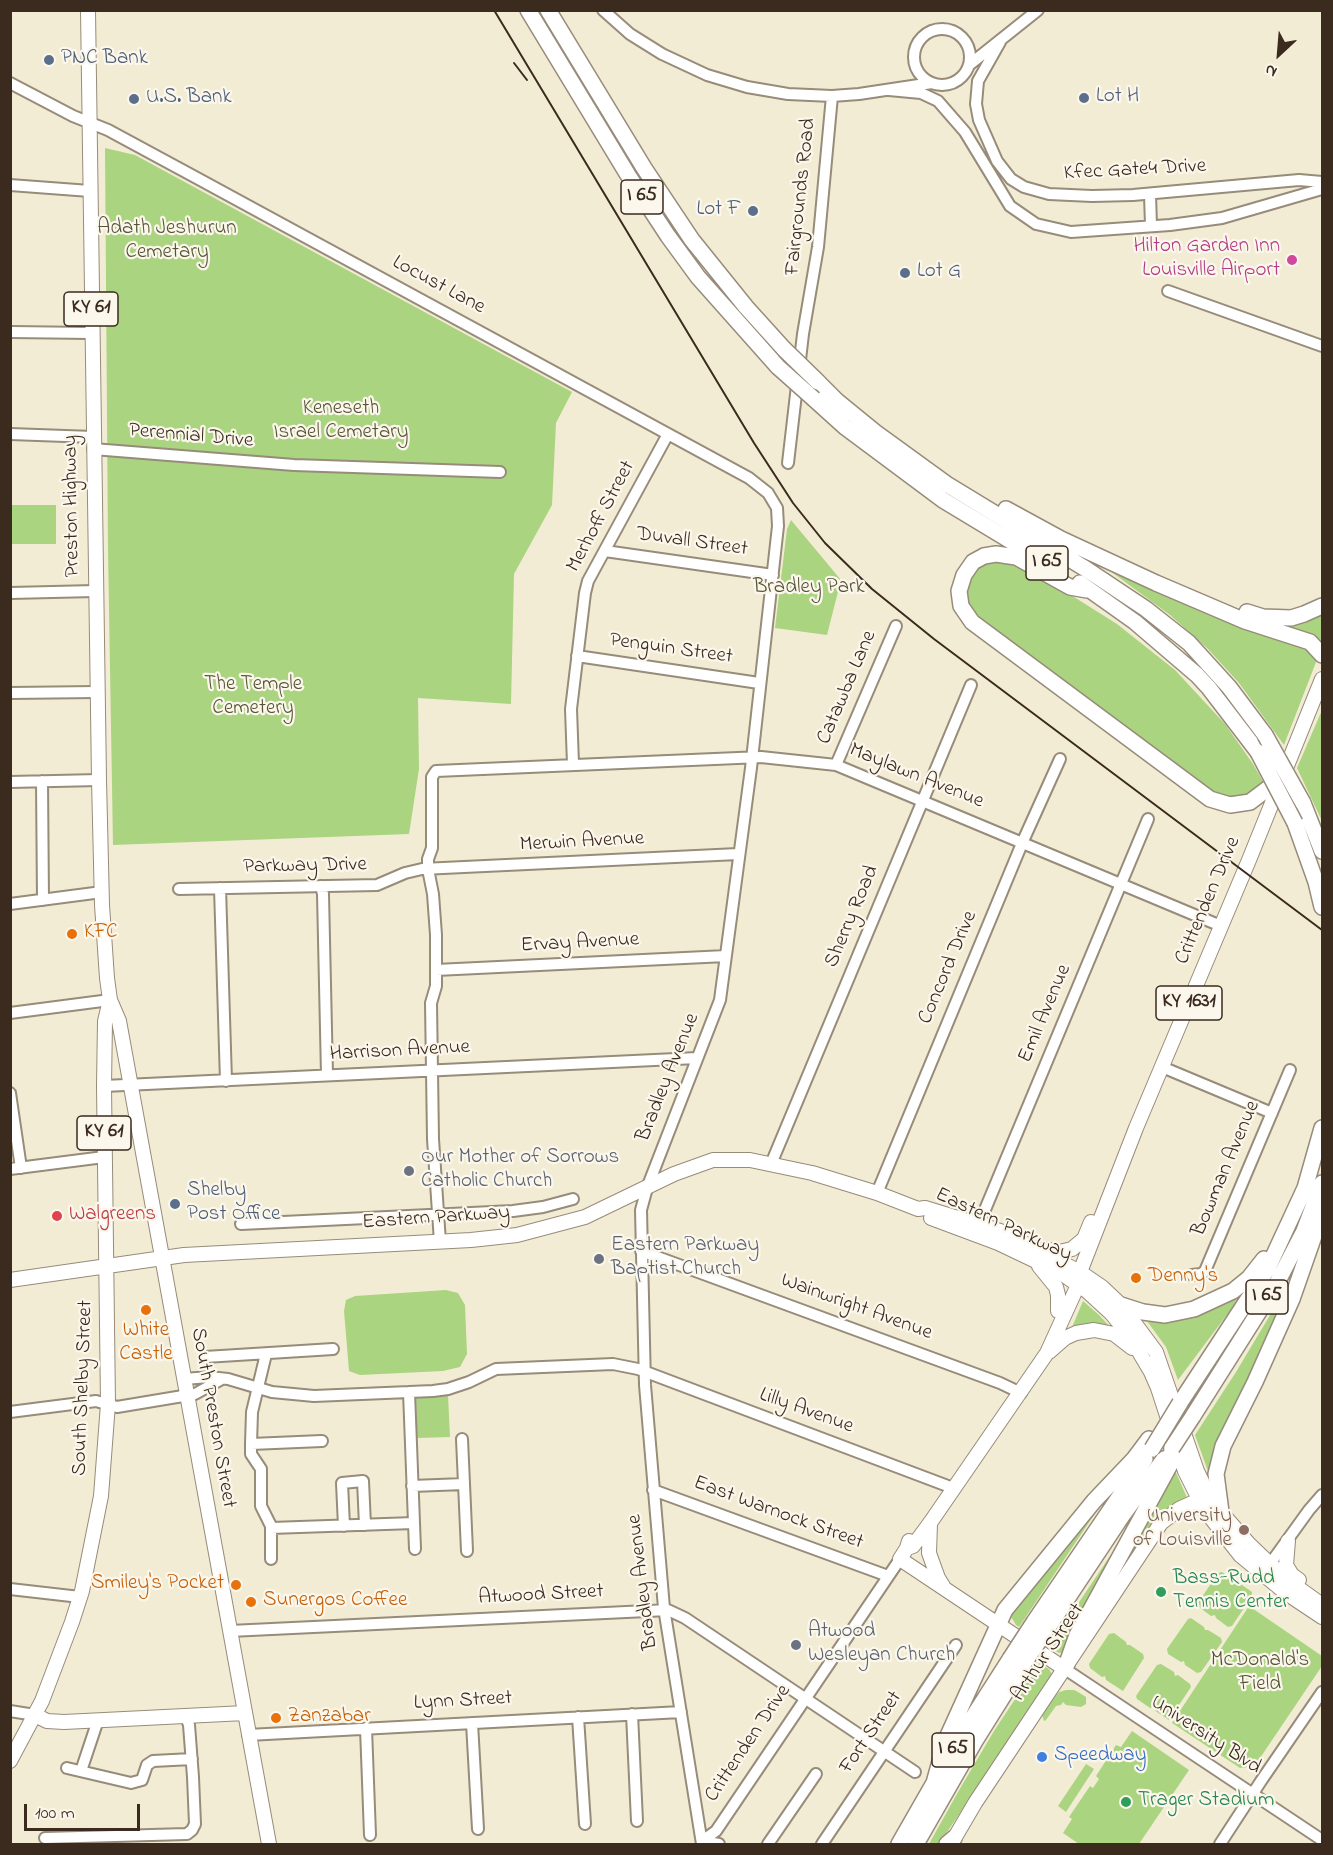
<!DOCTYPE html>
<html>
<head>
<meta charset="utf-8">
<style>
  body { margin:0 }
  #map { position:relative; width:1333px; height:1855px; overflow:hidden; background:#f3ecd5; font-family:"Indie Flower",sans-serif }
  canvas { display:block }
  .frame { position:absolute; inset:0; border:12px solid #3b2a1e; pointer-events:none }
  .north { position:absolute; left:1249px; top:24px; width:60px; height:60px; -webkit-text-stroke:4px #fbf7ec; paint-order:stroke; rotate:206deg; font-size:16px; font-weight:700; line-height:24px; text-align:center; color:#3b2a1e }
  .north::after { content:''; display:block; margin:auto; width:21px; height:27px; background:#3b2a1e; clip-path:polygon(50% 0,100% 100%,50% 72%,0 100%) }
  .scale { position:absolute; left:24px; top:1804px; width:116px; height:27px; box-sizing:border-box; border:3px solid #3b2a1e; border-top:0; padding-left:8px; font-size:18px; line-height:21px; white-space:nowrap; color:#3b2a1e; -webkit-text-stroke:4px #fbf7ec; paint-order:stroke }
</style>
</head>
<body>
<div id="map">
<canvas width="1333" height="1855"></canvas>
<div class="frame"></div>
<div class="north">N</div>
<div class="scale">100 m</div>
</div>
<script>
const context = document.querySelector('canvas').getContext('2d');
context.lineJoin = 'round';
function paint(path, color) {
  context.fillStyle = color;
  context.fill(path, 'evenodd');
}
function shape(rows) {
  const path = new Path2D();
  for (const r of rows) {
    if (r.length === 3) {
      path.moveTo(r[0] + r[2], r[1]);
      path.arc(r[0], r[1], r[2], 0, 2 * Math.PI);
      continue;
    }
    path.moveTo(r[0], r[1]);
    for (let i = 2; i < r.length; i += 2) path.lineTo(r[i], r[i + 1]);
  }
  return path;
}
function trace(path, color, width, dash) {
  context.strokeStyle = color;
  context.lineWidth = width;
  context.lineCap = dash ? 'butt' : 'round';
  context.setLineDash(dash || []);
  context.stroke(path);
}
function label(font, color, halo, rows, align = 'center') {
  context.font = font + ' "Indie Flower",sans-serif';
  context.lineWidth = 4.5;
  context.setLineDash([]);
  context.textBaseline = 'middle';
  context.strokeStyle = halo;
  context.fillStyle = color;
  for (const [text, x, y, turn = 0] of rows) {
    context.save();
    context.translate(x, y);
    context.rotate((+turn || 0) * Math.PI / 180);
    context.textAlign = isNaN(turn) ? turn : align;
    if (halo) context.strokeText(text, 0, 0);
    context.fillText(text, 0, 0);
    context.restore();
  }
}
const green = shape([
  [105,148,135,155,572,392,556,423,552,505,514,574,511,704,418,698,419,769,409,834,113,845,108,550],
  [10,505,56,505,56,544,11,544],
  [791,520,841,580,827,635,775,628,787,529],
  [1007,558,1055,585,1117,624,1175,670,1225,724,1253,764,1265,785,1254,795,1221,799,975,620,963,593,979,563],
  [1102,565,1307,645,1318,657,1284,745,1239,683,1208,649,1170,615],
  [1322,612,1321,647,1272,626],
  [1322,710,1322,821,1297,768],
  [1297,1270,1210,1477,1195,1435,1236,1372],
  [446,1290,458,1293,465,1305,467,1354,460,1367,443,1371,360,1375,349,1371,344,1311,346,1300,355,1296],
  [1240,1293,1232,1308,1178,1380,1166,1347,1144,1317],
  [1083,1301,1099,1315,1113,1330,1070,1332],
  [448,1395,450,1437,417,1438,416,1398],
  [1174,1468,1188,1500,1163,1512,1094,1614],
  [1096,1507,1098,1509,1019,1627,1016,1625,1010,1615],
  [1118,1544,1120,1545,1065,1652,1059,1653,1049,1647],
  [1222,1572,1235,1581,1236,1584,1239,1583,1252,1592,1252,1596,1232,1626,1228,1627,1216,1618,1215,1615,1211,1616,1199,1607,1198,1603,1218,1573],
  [1249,1606,1322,1656,1322,1666,1258,1761,1249,1767,1240,1768,1172,1723],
  [1191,1618,1204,1627,1205,1630,1208,1630,1221,1638,1222,1642,1201,1672,1197,1673,1185,1665,1184,1661,1181,1662,1168,1654,1167,1649,1188,1619],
  [1114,1633,1126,1642,1127,1645,1130,1645,1143,1654,1144,1658,1123,1691,1106,1680,1105,1676,1102,1677,1090,1668,1089,1664,1109,1634],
  [1039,1663,1049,1669,1052,1674,1052,1677,939,1844,929,1844,958,1792,994,1731],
  [1161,1664,1174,1672,1175,1676,1178,1675,1190,1684,1191,1687,1169,1720,1154,1710,1153,1707,1150,1708,1137,1699,1136,1696,1157,1665],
  [1066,1690,1074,1690,1078,1692,1086,1697,1086,1704,1081,1707,1066,1705,1063,1702,1061,1705,1056,1706,1046,1720,1044,1721,1042,1715,1053,1699,1059,1692],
  [1132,1731,1189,1770,1139,1844,1079,1844,1063,1833,1072,1819,1069,1817,1090,1786,1093,1788,1099,1779,1096,1776,1116,1745,1121,1747],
  [1086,1764,1094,1769,1066,1812,1058,1806]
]);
const minor = shape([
  [603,10,630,34,662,54,707,75,747,87,788,94,832,96,859,94,932,83],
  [942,57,28],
  [1000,42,978,81,976,104,979,120,997,161,1011,179,1024,187,1049,194,1092,196,1133,195,1299,180,1322,182],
  [969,65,1038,10],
  [10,83,73,116,108,130,195,177,749,478,768,493,777,508,778,526,751,768,720,1000,647,1188,641,1210,645,1385,664,1608,702,1844],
  [889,90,921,93,938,101,965,132,1010,206,1036,224,1071,232,1170,225,1222,218,1322,189],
  [10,185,90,191],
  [1150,194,1151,226],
  [1168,291,1322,346],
  [10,332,91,333],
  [10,434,93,437],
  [93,449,294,465,500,472],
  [788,463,803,334,818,247,832,96],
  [605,551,773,575],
  [10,593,95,591],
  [577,656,759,683],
  [10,693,97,692],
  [573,764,571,709,585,593,588,581,668,434],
  [836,765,896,626],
  [42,781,43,900],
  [10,782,99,780],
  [321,886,323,894,327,1075],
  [220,888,226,1081],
  [179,889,377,885,405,873,422,869,738,854],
  [10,904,102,892],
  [436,970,726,956],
  [10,1013,110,1000],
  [1162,1067,1272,1113],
  [104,1086,697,1058],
  [10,1093,21,1168],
  [771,1164,971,685],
  [10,1169,104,1157],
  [877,1193,1023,841,1060,759],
  [241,1224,513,1211,543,1207,573,1199],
  [979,1224,1148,819],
  [440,1242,433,1139,431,1003,436,986,436,935,433,894,428,869,428,859,432,848,432,777,436,771,761,757,836,765,1221,926],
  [641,1251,1000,1383,1021,1393],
  [1192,1275,1201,1274,1205,1271,1290,1070],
  [266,1354,252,1412,251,1444,251,1454,261,1469,261,1506,271,1526,271,1559],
  [205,1357,333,1349],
  [184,1379,209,1377,228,1379,272,1392,314,1396,433,1391,448,1389,469,1382,496,1369,613,1364,638,1369,953,1488],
  [409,1392,415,1549],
  [10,1412,96,1401,117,1407,195,1394,222,1379],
  [462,1439,467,1551],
  [251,1444,322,1441],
  [412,1486,464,1484],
  [653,1490,888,1576],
  [344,1526,342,1483,363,1481,365,1525],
  [271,1528,414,1523],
  [1270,1564,1309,1510,1322,1495],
  [10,1589,80,1597],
  [230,1631,668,1610,685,1618,915,1772],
  [1065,1669,1322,1840],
  [10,1711,35,1715],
  [632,1714,637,1821],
  [578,1717,585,1824],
  [472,1723,478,1829],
  [366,1728,370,1835],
  [248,1735,681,1712],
  [67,1768,131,1783,142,1780,147,1765,153,1761,192,1759],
  [81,1771,98,1720],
  [45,1838,187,1834,192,1830,195,1824,193,1777,189,1725,186,1717],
  [702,1841,716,1831,900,1559],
  [702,1841,719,1844],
  [768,1844,816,1774],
  [822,1844,956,1645],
  [1220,1844,1261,1781,1322,1692]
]);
const major = shape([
  [88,10,99,780,102,905,107,978,110,1000,119,1021,269,1844],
  [931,1218,998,1243,1061,1273,1087,1291,1111,1313,1129,1335,1151,1372,1158,1388,1185,1471,1204,1509,1240,1555,1286,1593,1322,1617],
  [1045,1249,1059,1252,1072,1249,1084,1239,1091,1222],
  [1039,1266,1056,1287,1058,1295,1058,1311],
  [10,1280,184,1255,471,1240,517,1235,585,1217,674,1174,713,1160,750,1160,812,1173,877,1193,918,1209,925,1208,1000,1231,1080,1272,1102,1287,1121,1305,1156,1352,1197,1471,1209,1496,1221,1512,1249,1544,1270,1564,1290,1582,1322,1605],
  [1049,1352,1065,1338,1076,1333,1094,1330,1114,1334,1132,1348],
  [930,1524,929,1553,938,1578,943,1586],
  [909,1541,907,1548,900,1559,1065,1669],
  [1288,1541,1286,1565,1292,1575,1299,1580],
  [907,1548,913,1546,930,1523,1047,1353,1078,1285,1080,1272,1136,1128,1249,860,1322,679],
  [35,1715,47,1721,64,1722,245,1713],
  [10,1761,42,1701,72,1622,82,1591,101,1496,108,1404,104,1086,105,1021,110,1000],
  [951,1844,975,1803,1161,1523,1179,1509,1199,1500]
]);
const highway = shape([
  [528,10,628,175,668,236,698,277,778,367],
  [548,10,644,168,692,240,746,307,784,349],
  [818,382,837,401,875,432,948,485,1086,569,1146,609,1189,643,1229,687,1265,735],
  [814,399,845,427,943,500,1044,561],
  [1006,509,1061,539,1156,583,1245,621,1310,642,1322,655],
  [1080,583,1135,622,1197,675,1209,688,1258,752],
  [1087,590,1070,587,1016,557,996,554,984,556,973,562,964,575,959,591,961,606,972,622,1210,799,1230,805,1250,802,1283,777],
  [1247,612,1263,617,1291,618,1304,614,1322,606],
  [1303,803,1322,851],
  [1295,823,1316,882,1322,907],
  [1121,1305,1143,1312,1165,1315,1194,1309,1233,1291,1249,1278,1264,1259],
  [1180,1403,1267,1270,1305,1188,1322,1128],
  [1193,1416,1277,1283,1304,1231,1322,1183],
  [1221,1512,1216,1474,1223,1446,1255,1382,1292,1299,1322,1213],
  [1034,1622,1145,1459],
  [1047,1629,1122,1516,1164,1459],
  [1065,1669,1077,1635,1171,1463,1172,1448],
  [934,1783,946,1740,1005,1610,1094,1501,1134,1459,1149,1439],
  [899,1844,962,1734,1010,1659],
  [916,1844,975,1741,1022,1666],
  [947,1844,954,1838]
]);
const rail = shape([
  [494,10,754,443,793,503,825,543,872,589,934,639,1322,930],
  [514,63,527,80]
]);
const highwayBridge = shape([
  [784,349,818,382],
  [778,367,814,399],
  [1265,735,1303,803],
  [1258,752,1295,823],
  [1172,1448,1193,1416],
  [1152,1449,1180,1403],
  [1010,1659,1034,1622],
  [1022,1666,1047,1629]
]);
const markers = [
  [49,60,6,"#5c6f8a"],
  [1084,98,6,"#5c6f8a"],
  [134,99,6,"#5c6f8a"],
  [753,211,6,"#5c6f8a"],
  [1292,260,6,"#d1479c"],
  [905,273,6,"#5c6f8a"],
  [72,934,6,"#e8710a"],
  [409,1171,6,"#6b7280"],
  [175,1204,6,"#5c6f8a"],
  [57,1216,6,"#e0444e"],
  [599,1259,6,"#6b7280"],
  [1136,1278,6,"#e8710a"],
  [146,1310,6,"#e8710a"],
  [1244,1530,6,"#8d6e63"],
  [236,1585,6,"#e8710a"],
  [1161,1592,6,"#2e9e5b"],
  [251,1602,6,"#e8710a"],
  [796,1645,6,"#6b7280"],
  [276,1718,6,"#e8710a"],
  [1042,1757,6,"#3f7fe0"],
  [1126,1802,6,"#2e9e5b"]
];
const shields = [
  [642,197,42],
  [91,309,54],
  [1047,563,42],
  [1189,1003,66],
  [104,1133,54],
  [1267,1297,42],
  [953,1750,42]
];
const shieldNames = [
  ["I 65",642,197],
  ["KY 61",91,309],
  ["I 65",1047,563],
  ["KY 1631",1189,1003],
  ["KY 61",104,1133],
  ["I 65",1267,1297],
  ["I 65",953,1750]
];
const serviceNames = [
  ["PNC Bank",61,60],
  ["Lot H",1096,98],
  ["U.S. Bank",146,99],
  ["Lot F",741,211,"right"],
  ["Lot G",917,273],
  ["Shelby",187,1192],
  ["Post Office",187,1216]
];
const streetNames = [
  ["Kfec Gate4 Drive",1135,171,-3],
  ["Fairgrounds Road",802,197,-84],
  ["Locust Lane",438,286,28],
  ["Perennial Drive",191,437,5],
  ["Preston Highway",73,506,-91],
  ["Merhoff Street",602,517,-62],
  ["Duvall Street",692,543,8],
  ["Penguin Street",671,650,8],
  ["Catawba Lane",848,688,-67],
  ["Maylawn Avenue",916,777,22],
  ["Merwin Avenue",582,843,-3],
  ["Parkway Drive",305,867,-1],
  ["Crittenden Drive",1209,901,-67],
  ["Sherry Road",853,917,-67],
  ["Ervay Avenue",580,944,-3],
  ["Concord Drive",949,968,-67],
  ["Emil Avenue",1046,1014,-67],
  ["Harrison Avenue",400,1052,-3],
  ["Bradley Avenue",669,1078,-68],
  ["Bowman Avenue",1227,1169,-67],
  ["Eastern Parkway",436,1219,-4],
  ["Eastern Parkway",1003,1226,25],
  ["Wainwright Avenue",856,1308,20],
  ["South Shelby Street",84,1388,-88],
  ["Lilly Avenue",806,1412,20],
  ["South Preston Street",212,1418,80],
  ["East Warnock Street",778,1514,20],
  ["Bradley Avenue",644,1582,-97],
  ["Atwood Street",541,1596,-3],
  ["Arthur Street",1049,1653,-56],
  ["Lynn Street",463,1702,-3],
  ["Fort Street",872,1733,-56],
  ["University Blvd",1205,1736,33],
  ["Crittenden Drive",749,1744,-56]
];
const parkNames = [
  ["Adath Jeshurun",167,230],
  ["Cemetary",167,254],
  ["Keneseth",341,410],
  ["Israel Cemetary",341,434],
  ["Bradley Park",809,589],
  ["The Temple",253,686],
  ["Cemetery",253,710],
  ["McDonald's",1260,1662],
  ["Field",1260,1686]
];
const hotelNames = [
  ["Hilton Garden Inn",1280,248],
  ["Louisville Airport",1280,272]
];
const foodNames = [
  ["KFC",84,934],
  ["Denny's",1148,1278],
  ["White",146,1332,"center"],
  ["Castle",146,1356,"center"],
  ["Smiley's Pocket",224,1585,"right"],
  ["Sunergos Coffee",263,1602],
  ["Zanzabar",288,1718]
];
const worshipNames = [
  ["Our Mother of Sorrows",421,1159],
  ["Catholic Church",421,1183],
  ["Eastern Parkway",611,1247],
  ["Baptist Church",611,1271],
  ["Atwood",808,1633],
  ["Wesleyan Church",808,1657]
];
const healthNames = [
  ["Walgreens",69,1216]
];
const educationNames = [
  ["University",1232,1518],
  ["of Louisville",1232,1542]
];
const leisureNames = [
  ["Bass-Rudd",1173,1580],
  ["Tennis Center",1173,1604],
  ["Trager Stadium",1138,1802]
];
const shopNames = [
  ["Speedway",1054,1757]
];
paint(green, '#aad480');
trace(minor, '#978b7a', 14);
trace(major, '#978b7a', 16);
trace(highway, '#978b7a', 18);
trace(minor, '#fff', 10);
trace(major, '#fff', 14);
trace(highway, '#fff', 15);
trace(rail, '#3b2a1e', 2);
trace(highwayBridge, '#978b7a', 18, []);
trace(highwayBridge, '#fff', 15);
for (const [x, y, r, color] of markers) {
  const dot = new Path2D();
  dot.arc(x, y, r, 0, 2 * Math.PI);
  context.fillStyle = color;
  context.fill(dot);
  trace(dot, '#fbf7ec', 2);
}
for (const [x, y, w] of shields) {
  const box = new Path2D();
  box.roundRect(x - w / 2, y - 17, w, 34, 4.5);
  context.fillStyle = '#fbf7ec';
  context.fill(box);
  trace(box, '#3b2a1e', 1.5);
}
label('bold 20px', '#3b2a1e', null, shieldNames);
label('21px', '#4e5e75', '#fbf7ec', serviceNames, 'left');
label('21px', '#3b2a1e', '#fbf7ec', streetNames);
label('21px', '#575436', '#fbf7ec', parkNames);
label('21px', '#b23c85', '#fbf7ec', hotelNames, 'right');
label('21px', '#c56008', '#fbf7ec', foodNames, 'left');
label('21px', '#5b616d', '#fbf7ec', worshipNames, 'left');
label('21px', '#be3a42', '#fbf7ec', healthNames, 'left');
label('21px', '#785e54', '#fbf7ec', educationNames, 'right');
label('21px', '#27864d', '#fbf7ec', leisureNames, 'left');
label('21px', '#366cbe', '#fbf7ec', shopNames, 'left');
</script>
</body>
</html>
